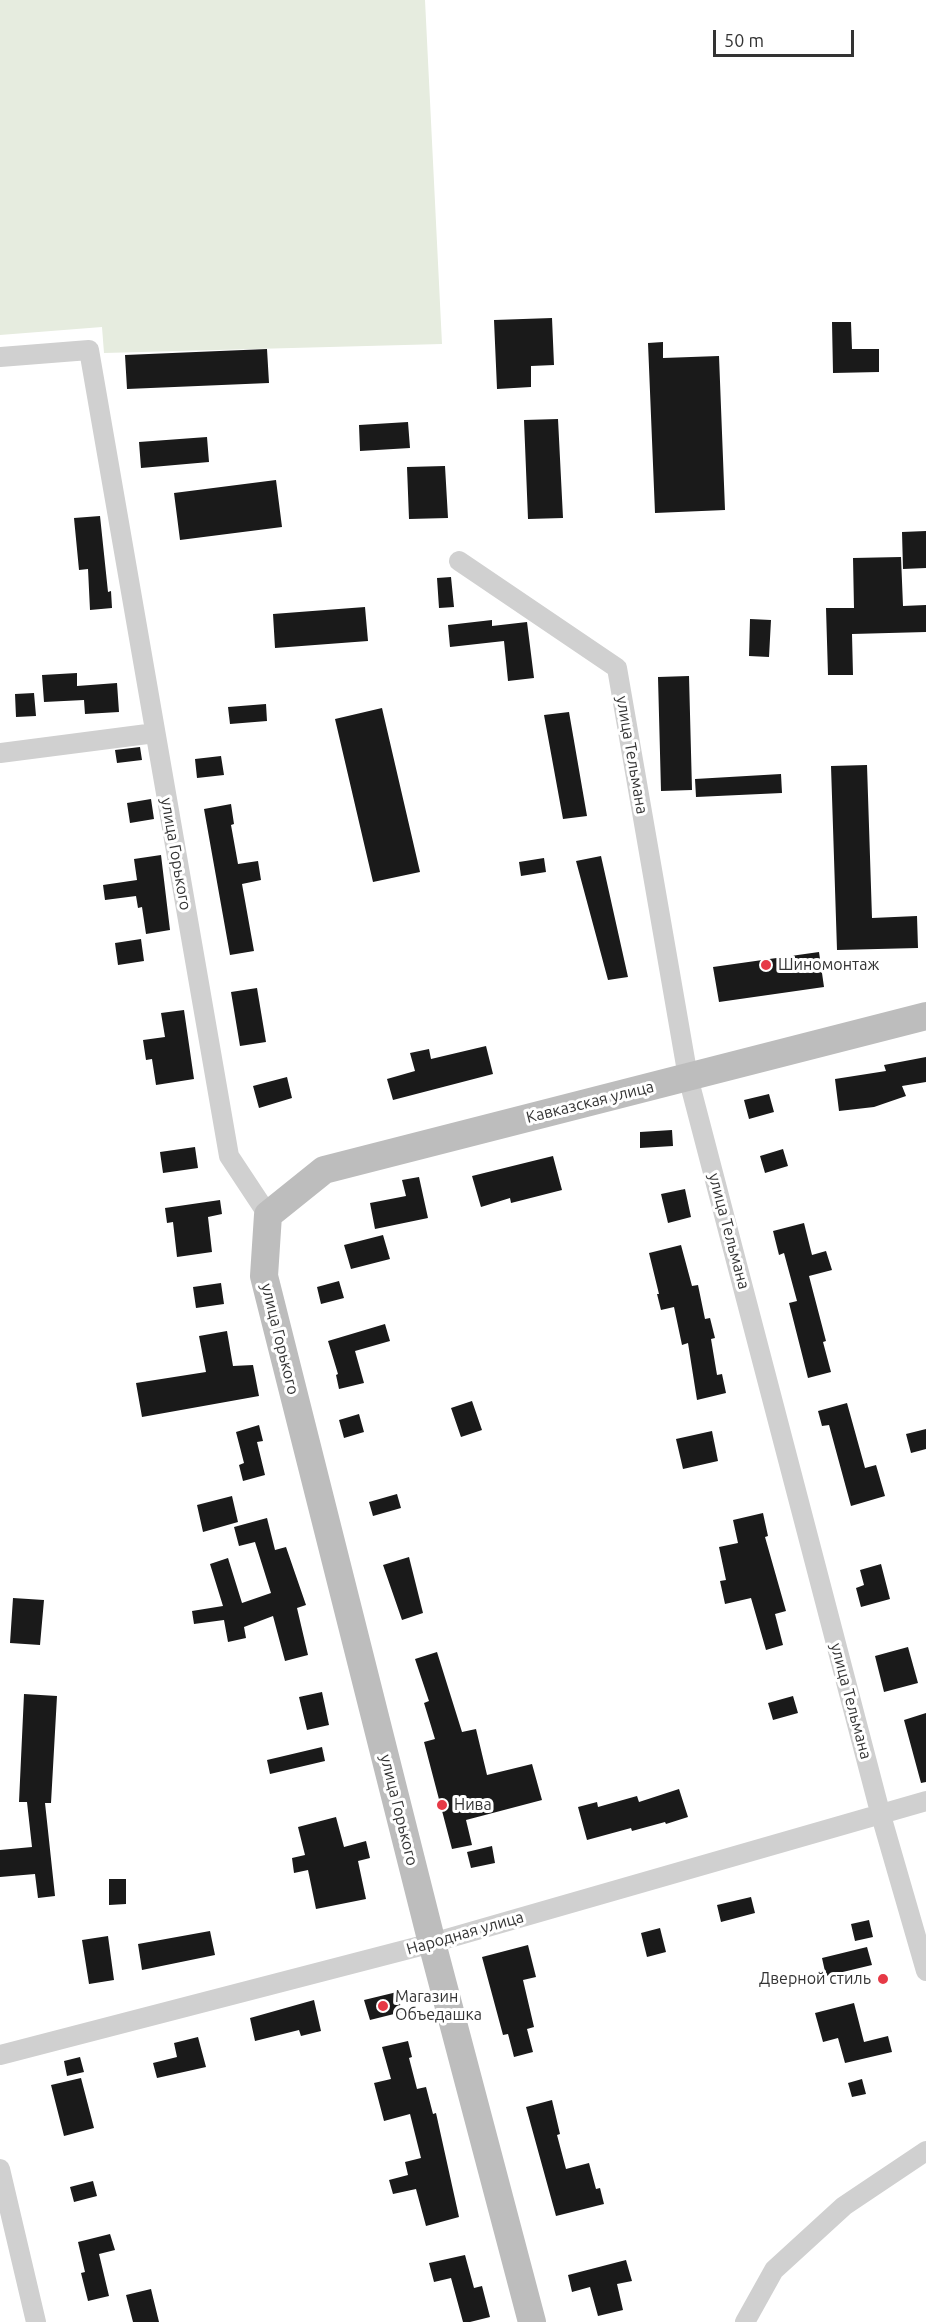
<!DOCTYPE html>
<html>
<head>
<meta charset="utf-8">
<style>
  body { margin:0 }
  #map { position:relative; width:926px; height:2322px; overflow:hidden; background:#fff; font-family:Ubuntu,sans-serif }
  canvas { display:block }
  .scale { position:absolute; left:713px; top:30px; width:141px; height:27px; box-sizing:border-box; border:3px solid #333; border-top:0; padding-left:8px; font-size:18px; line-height:21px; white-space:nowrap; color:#333; -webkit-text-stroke:4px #fff; paint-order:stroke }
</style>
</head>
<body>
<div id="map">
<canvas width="926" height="2322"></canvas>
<div class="scale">50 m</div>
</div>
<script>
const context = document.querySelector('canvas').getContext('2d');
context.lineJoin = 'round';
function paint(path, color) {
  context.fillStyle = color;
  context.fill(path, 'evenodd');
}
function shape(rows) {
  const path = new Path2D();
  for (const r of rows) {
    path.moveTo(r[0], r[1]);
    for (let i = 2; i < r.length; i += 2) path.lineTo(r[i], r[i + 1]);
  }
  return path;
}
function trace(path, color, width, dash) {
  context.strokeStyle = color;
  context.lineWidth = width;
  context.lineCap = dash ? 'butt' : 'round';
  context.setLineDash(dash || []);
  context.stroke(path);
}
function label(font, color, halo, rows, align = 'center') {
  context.font = font + ' Ubuntu,sans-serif';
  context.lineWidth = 6;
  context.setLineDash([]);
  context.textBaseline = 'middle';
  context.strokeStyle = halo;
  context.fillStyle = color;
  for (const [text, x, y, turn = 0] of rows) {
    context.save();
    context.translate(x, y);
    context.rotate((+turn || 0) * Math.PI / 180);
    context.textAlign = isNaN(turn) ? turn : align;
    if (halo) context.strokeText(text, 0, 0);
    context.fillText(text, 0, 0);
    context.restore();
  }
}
const green = shape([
  [0,0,425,0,442,344,104,353,102,327,0,335]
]);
const building = shape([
  [552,318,554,365,531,366,531,387,497,389,494,320],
  [832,322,851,322,852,349,879,349,879,372,833,373],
  [663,342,663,358,719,356,725,510,655,513,648,343],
  [267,349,269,383,127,389,125,355],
  [558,419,563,518,528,519,524,420],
  [408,422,410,448,360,451,359,425],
  [207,437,209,462,141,468,139,442],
  [445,466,448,518,409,519,407,467],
  [276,480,282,527,180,540,174,493],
  [100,516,108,592,111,591,112,608,90,610,88,569,79,570,74,518],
  [926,531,926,568,903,569,902,532],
  [901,557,903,606,926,605,926,632,852,634,853,675,828,675,826,608,854,608,853,558],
  [451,577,454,607,439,608,437,578],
  [365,607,368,641,275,648,273,614],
  [750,619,771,620,769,657,749,656],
  [492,620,492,626,527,622,534,678,508,681,504,641,450,647,448,625],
  [77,673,77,686,117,683,119,712,85,714,84,700,44,702,42,675],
  [689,676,692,790,661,791,658,677],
  [34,693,36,716,16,717,15,694],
  [266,704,267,721,230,724,228,707],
  [382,708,420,872,373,882,335,719],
  [569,712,587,816,563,819,544,715],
  [140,747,142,760,117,763,115,750],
  [221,756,224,775,197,778,195,759],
  [867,765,872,918,917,916,918,948,837,950,831,766],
  [781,774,782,793,696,797,695,779],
  [151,799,154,819,130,823,127,803],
  [231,804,234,824,231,825,238,864,258,861,261,880,242,884,254,951,230,955,204,809],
  [161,855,170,930,146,934,142,907,138,908,136,896,105,900,103,885,137,880,134,859],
  [601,856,628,977,608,980,576,861],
  [544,858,546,872,521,876,519,862],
  [141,939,144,961,118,965,115,943],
  [819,952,824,987,719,1002,713,967],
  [257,988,266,1042,240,1046,231,992],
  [184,1010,194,1079,156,1085,152,1059,146,1060,143,1040,165,1037,161,1013],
  [486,1046,493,1074,393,1100,387,1079,415,1071,410,1053,429,1049,431,1059],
  [926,1057,926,1082,902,1086,906,1096,874,1107,839,1111,835,1079,886,1071,884,1065],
  [287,1077,292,1098,259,1108,253,1086],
  [769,1094,774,1112,749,1119,744,1100],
  [672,1130,673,1146,640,1148,640,1132],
  [195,1147,198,1168,163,1173,160,1152],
  [783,1149,788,1166,765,1173,760,1156],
  [553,1156,562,1190,511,1203,510,1198,481,1207,472,1176],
  [419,1177,428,1218,375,1229,370,1203,406,1196,402,1180],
  [685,1189,691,1217,668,1223,661,1194],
  [220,1200,222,1214,208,1217,212,1252,177,1257,173,1222,167,1223,165,1208],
  [804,1223,812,1255,826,1251,832,1270,809,1276,826,1341,823,1342,831,1372,808,1378,789,1303,797,1301,784,1253,779,1255,773,1231],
  [383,1235,390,1259,351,1269,344,1245],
  [681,1245,692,1286,698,1285,705,1319,710,1318,715,1338,711,1339,717,1375,722,1374,726,1393,697,1400,688,1343,682,1345,674,1307,661,1310,657,1294,659,1294,649,1253],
  [339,1281,344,1298,321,1304,317,1287],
  [221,1283,224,1304,196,1308,193,1287],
  [385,1324,390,1341,355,1351,364,1383,339,1389,336,1375,338,1374,328,1341],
  [227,1331,233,1366,253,1365,259,1396,142,1417,136,1383,206,1372,199,1336],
  [472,1401,482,1430,461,1437,451,1408],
  [847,1403,865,1468,876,1465,885,1496,851,1506,829,1425,822,1426,818,1411],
  [359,1414,364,1432,344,1438,339,1420],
  [259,1425,263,1441,257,1442,265,1475,243,1481,239,1465,244,1463,236,1432],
  [926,1429,926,1449,911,1453,906,1434],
  [712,1431,718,1461,683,1469,676,1439],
  [397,1494,401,1508,373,1516,369,1502],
  [232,1496,238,1522,203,1532,197,1505],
  [763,1513,768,1536,765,1537,786,1611,775,1614,783,1645,766,1650,751,1598,725,1604,720,1581,726,1580,719,1547,738,1543,733,1520],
  [267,1518,275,1550,286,1547,306,1605,297,1608,308,1655,285,1661,273,1616,244,1627,246,1638,228,1642,224,1620,194,1624,192,1611,223,1606,210,1564,228,1558,242,1603,271,1593,255,1542,239,1546,234,1527],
  [409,1557,423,1613,402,1620,383,1565],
  [881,1564,890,1599,861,1607,856,1588,864,1585,860,1570],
  [13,1598,44,1600,40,1645,10,1643],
  [908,1647,918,1683,884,1692,875,1656],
  [437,1652,462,1732,476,1729,487,1775,532,1764,542,1800,466,1820,472,1845,452,1849,424,1742,435,1739,424,1703,429,1701,415,1659],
  [322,1692,329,1725,307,1730,299,1697],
  [24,1694,57,1696,51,1803,45,1803,55,1896,38,1898,35,1874,0,1877,0,1850,32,1847,27,1802,19,1802],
  [793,1696,798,1713,773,1720,768,1703],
  [926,1713,926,1782,921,1783,904,1720],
  [322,1747,325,1761,270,1774,267,1760],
  [679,1789,688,1817,666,1824,665,1822,632,1831,631,1828,587,1840,578,1807,597,1802,598,1807,637,1796,639,1802],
  [336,1817,344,1847,366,1841,370,1858,358,1861,366,1899,316,1909,308,1870,294,1873,292,1858,305,1855,298,1827],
  [492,1846,495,1863,471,1868,467,1852],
  [109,1879,126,1879,126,1904,109,1905],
  [751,1897,755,1913,721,1922,717,1905],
  [869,1920,873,1937,855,1941,851,1924],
  [660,1928,666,1952,647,1957,641,1933],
  [210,1931,215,1955,142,1970,138,1944],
  [108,1936,114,1980,89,1984,82,1940],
  [528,1945,536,1977,523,1980,534,2027,527,2029,533,2052,514,2057,508,2034,503,2035,482,1957],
  [867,1947,872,1965,826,1976,822,1958],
  [397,1992,402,2012,370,2020,364,2000],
  [314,2000,321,2031,301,2036,299,2030,255,2041,250,2018],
  [854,2003,864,2042,888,2036,892,2052,845,2063,838,2038,823,2042,815,2013],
  [198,2037,206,2067,157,2078,153,2063,177,2057,174,2043],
  [408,2041,412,2057,409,2058,417,2089,426,2087,433,2114,436,2113,459,2217,426,2226,416,2189,393,2194,389,2180,408,2175,405,2162,421,2158,410,2114,384,2121,374,2083,391,2079,382,2047],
  [80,2057,84,2072,67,2076,64,2061],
  [81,2078,94,2128,64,2136,51,2085],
  [862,2079,866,2094,852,2097,848,2083],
  [552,2100,560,2134,557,2135,566,2169,589,2163,596,2189,600,2188,604,2204,556,2216,526,2107],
  [93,2181,97,2196,74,2202,70,2187],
  [110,2234,115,2250,99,2254,109,2296,88,2301,81,2273,85,2272,78,2242],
  [465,2255,474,2288,482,2286,490,2317,470,2322,463,2322,451,2278,434,2282,429,2263],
  [626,2260,632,2281,617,2284,623,2310,598,2316,590,2287,572,2292,568,2275],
  [151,2289,159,2322,133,2322,126,2295]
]);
const minor = shape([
  [0,357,89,350,229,1156,268,1215],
  [459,561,617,668,688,1077,880,1812,926,1971],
  [0,753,155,733],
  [0,2055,432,1943,926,1801],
  [0,2169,36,2322],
  [745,2322,774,2270,844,2206,926,2151]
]);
const secondary = shape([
  [532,2322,432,1943,264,1276,268,1215,324,1170,926,1016]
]);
const markers = [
  [766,965,6,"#e63946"],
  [442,1805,6,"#e63946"],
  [883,1979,6,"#e63946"],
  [383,2006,6,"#e63946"]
];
const streetNames = [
  ["улица Тельмана",632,755,80],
  ["улица Горького",176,854,80],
  ["Кавказская улица",590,1102,-14],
  ["улица Тельмана",729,1231,75],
  ["улица Горького",280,1339,76],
  ["улица Тельмана",851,1701,75],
  ["улица Горького",399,1810,76],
  ["Народная улица",465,1933,-16]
];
const poiNames = [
  ["Шиномонтаж",778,965],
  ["Нива",454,1805],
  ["Дверной стиль",871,1979,"right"],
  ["Магазин",395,1997],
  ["Объедашка",395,2015]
];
paint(green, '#e6ecdf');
paint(building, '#1a1a1a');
trace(minor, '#d0d0d0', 20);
trace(secondary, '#bdbdbd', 28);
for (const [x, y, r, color] of markers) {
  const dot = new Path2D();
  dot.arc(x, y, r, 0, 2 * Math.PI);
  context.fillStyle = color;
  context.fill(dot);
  trace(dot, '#fff', 2);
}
label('16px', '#333', '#fff', streetNames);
label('16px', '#333', '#fff', poiNames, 'left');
</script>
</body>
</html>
